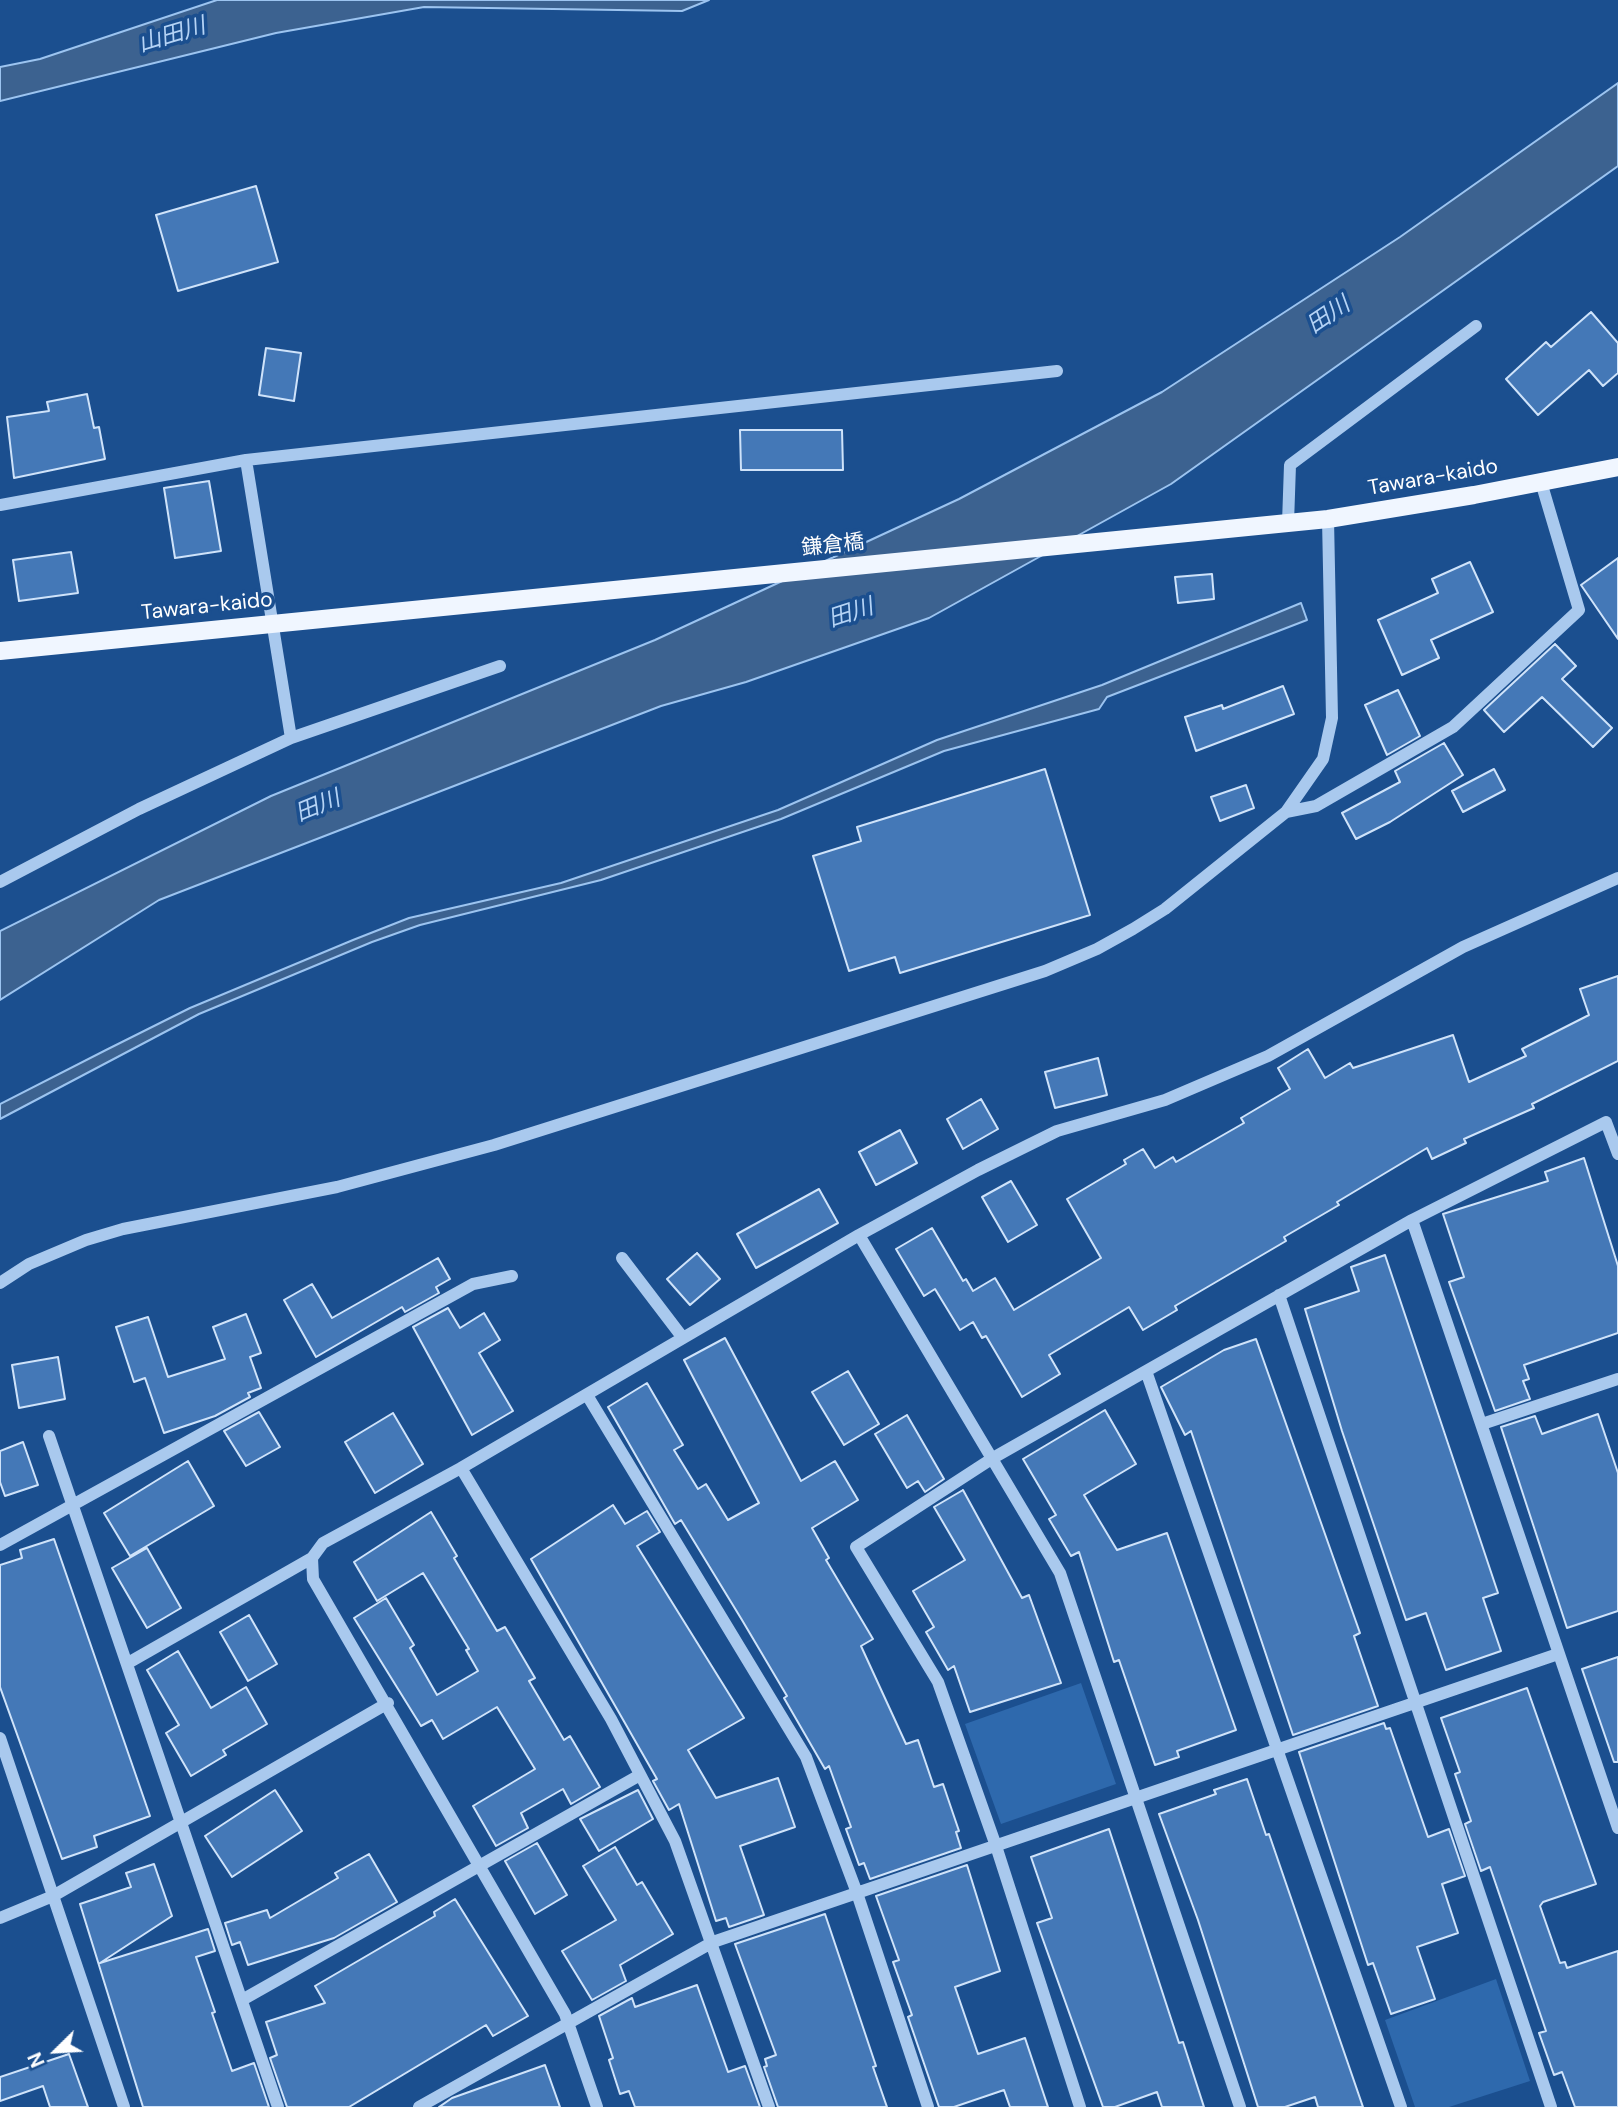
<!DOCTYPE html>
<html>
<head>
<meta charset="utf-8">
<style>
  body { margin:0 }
  #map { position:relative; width:1618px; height:2107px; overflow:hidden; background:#1b4f8f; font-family:"DM Sans",sans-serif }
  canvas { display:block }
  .north { position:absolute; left:21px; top:2016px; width:70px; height:70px; -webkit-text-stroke:5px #1b4f8f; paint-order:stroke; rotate:246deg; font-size:19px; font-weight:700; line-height:28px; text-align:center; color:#fff }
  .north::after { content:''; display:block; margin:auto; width:24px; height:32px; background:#fff; clip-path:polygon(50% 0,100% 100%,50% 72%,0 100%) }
</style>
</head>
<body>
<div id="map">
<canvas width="1618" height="2107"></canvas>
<div class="north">N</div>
</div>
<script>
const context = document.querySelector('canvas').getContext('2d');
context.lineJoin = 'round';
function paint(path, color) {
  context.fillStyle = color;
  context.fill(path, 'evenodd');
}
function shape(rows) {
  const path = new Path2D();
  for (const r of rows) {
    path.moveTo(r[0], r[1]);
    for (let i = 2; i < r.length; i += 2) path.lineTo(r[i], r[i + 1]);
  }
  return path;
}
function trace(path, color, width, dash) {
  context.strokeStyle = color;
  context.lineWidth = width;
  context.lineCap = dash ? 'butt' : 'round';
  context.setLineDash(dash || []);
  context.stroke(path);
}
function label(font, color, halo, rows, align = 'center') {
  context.font = font + ' "DM Sans","Noto Sans JP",sans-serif';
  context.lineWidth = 7;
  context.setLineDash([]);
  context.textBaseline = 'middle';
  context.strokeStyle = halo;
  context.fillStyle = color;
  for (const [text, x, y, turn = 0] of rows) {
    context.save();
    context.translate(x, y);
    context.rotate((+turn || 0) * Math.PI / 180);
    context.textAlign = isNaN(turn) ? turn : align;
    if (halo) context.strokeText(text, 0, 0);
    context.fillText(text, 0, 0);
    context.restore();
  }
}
const green = shape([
  [1081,1683,1116,1784,1001,1824,965,1724],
  [1496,1979,1530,2081,1449,2107,1415,2107,1385,2020]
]);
const water = shape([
  [217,0,709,0,682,11,424,7,276,33,0,101,0,67,40,59,217,0],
  [1618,83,1618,166,1171,484,929,618,746,682,661,706,159,900,0,1000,0,931,271,796,655,640,959,499,1162,392,1400,237,1618,83],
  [1301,603,1307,620,1107,697,1099,709,944,751,781,819,601,880,420,925,372,942,199,1014,0,1119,0,1104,106,1050,190,1008,353,940,409,918,561,883,778,810,937,740,1102,685,1301,603]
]);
const building = shape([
  [256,186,278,262,178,291,156,215,256,186],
  [1591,312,1618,343,1618,373,1603,386,1589,370,1538,415,1506,379,1546,342,1551,347,1591,312],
  [266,348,301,353,294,401,259,395,266,348],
  [87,394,94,428,99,427,105,459,14,478,7,417,49,411,47,402,87,394],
  [740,430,842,430,843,470,741,470,740,430],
  [209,481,221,551,175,558,164,488,209,481],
  [71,552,78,593,19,601,13,560,71,552],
  [1618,558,1618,639,1581,585,1618,558],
  [1470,562,1493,612,1431,640,1439,658,1402,675,1378,620,1438,593,1432,579,1470,562],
  [1212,574,1214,599,1178,603,1175,577,1212,574],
  [1555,644,1576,666,1562,679,1612,728,1593,747,1542,697,1504,732,1484,710,1555,644],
  [1283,686,1294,714,1196,751,1185,717,1222,705,1223,709,1283,686],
  [1398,690,1420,736,1387,755,1365,705,1398,690],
  [1444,743,1463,775,1390,822,1356,839,1342,813,1400,782,1395,771,1444,743],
  [1045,769,1090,915,900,973,895,957,849,971,813,856,861,841,857,827,1045,769],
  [1494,769,1505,790,1463,812,1452,791,1494,769],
  [1246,785,1254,808,1220,821,1211,797,1246,785],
  [1618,976,1618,1061,1532,1104,1534,1108,1464,1139,1466,1143,1432,1159,1427,1148,1337,1202,1339,1205,1284,1237,1286,1241,1175,1306,1177,1310,1143,1330,1129,1307,1049,1355,1060,1374,1022,1397,986,1336,982,1338,973,1322,960,1330,935,1289,924,1296,896,1249,932,1228,963,1281,966,1279,973,1291,995,1278,1014,1310,1101,1258,1067,1199,1126,1164,1124,1160,1143,1149,1155,1168,1173,1157,1176,1162,1244,1123,1241,1118,1290,1089,1278,1068,1308,1049,1325,1078,1350,1063,1353,1068,1453,1035,1469,1082,1526,1056,1522,1049,1589,1015,1580,989,1618,976],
  [1098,1058,1107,1095,1055,1108,1045,1072,1098,1058],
  [981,1099,998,1129,963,1149,947,1119,981,1099],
  [900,1130,917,1163,876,1185,859,1152,900,1130],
  [1584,1158,1618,1266,1618,1333,1524,1365,1529,1379,1523,1381,1530,1399,1495,1411,1449,1282,1464,1277,1443,1214,1548,1181,1545,1172,1584,1158],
  [1011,1181,1037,1225,1008,1242,982,1197,1011,1181],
  [819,1189,838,1223,756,1268,737,1234,819,1189],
  [697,1253,720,1279,690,1305,667,1279,697,1253],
  [1385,1255,1498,1593,1483,1598,1501,1651,1446,1670,1426,1613,1406,1620,1342,1431,1305,1309,1359,1291,1351,1267,1385,1255],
  [438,1258,450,1279,436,1287,439,1293,405,1312,402,1307,316,1357,284,1300,312,1284,332,1318,438,1258],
  [448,1308,460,1328,484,1313,500,1340,479,1353,513,1411,472,1435,413,1327,448,1308],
  [246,1314,261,1353,250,1357,261,1388,248,1393,250,1397,215,1416,164,1433,145,1378,134,1382,116,1327,148,1317,168,1377,225,1359,213,1327,246,1314],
  [725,1338,801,1481,835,1461,858,1500,812,1528,829,1558,826,1560,873,1639,861,1646,906,1744,918,1740,934,1787,943,1784,959,1831,956,1832,961,1848,870,1879,864,1863,859,1865,846,1829,851,1827,829,1766,825,1769,784,1698,787,1696,742,1620,681,1520,675,1524,608,1407,647,1383,683,1445,674,1450,698,1489,706,1484,728,1520,759,1503,684,1360,725,1338],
  [1256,1339,1360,1633,1354,1636,1378,1706,1293,1735,1191,1431,1185,1435,1161,1387,1224,1350,1256,1339],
  [58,1357,65,1399,19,1408,12,1365,58,1357],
  [848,1371,879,1424,844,1445,812,1392,848,1371],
  [1105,1410,1136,1464,1084,1495,1117,1550,1167,1533,1236,1730,1177,1751,1179,1757,1155,1765,1119,1660,1114,1662,1079,1552,1071,1556,1049,1519,1056,1515,1023,1459,1105,1410],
  [259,1412,280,1447,246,1466,224,1431,259,1412],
  [393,1413,423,1464,375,1493,345,1442,393,1413],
  [1598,1414,1618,1473,1618,1611,1567,1628,1501,1427,1535,1416,1542,1434,1598,1414],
  [907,1415,944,1479,925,1492,918,1481,907,1488,875,1434,907,1415],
  [23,1442,38,1485,5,1496,0,1482,0,1451,23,1442],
  [188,1461,214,1506,130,1556,104,1513,188,1461],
  [963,1490,1022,1598,1029,1595,1061,1683,970,1712,954,1666,948,1670,926,1632,934,1627,913,1591,965,1560,934,1507,963,1490],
  [613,1505,625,1524,647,1511,660,1532,637,1546,744,1718,688,1750,716,1798,778,1778,795,1827,740,1846,764,1915,729,1927,726,1918,716,1921,679,1804,669,1810,653,1781,657,1779,531,1559,613,1505],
  [431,1512,457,1556,454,1558,497,1631,505,1627,535,1678,529,1681,564,1740,570,1736,600,1787,571,1804,563,1789,521,1813,528,1828,496,1846,473,1806,535,1769,497,1707,443,1739,432,1720,421,1726,354,1618,386,1598,414,1645,410,1648,437,1695,478,1671,466,1650,469,1649,423,1573,377,1601,354,1562,431,1512],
  [54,1539,150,1816,94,1836,97,1847,62,1859,0,1687,0,1565,22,1558,20,1550,54,1539],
  [147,1548,181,1608,147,1628,112,1568,147,1548],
  [249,1615,277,1664,248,1681,220,1632,249,1615],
  [178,1651,211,1708,246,1687,267,1724,223,1750,226,1755,191,1776,166,1733,179,1725,147,1670,178,1651],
  [1618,1657,1618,1762,1614,1762,1582,1669,1618,1657],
  [1527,1688,1596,1884,1543,1902,1540,1906,1560,1963,1565,1962,1567,1968,1618,1951,1618,2107,1575,2107,1562,2072,1554,2075,1539,2033,1546,2031,1490,1867,1481,1871,1465,1824,1471,1821,1455,1774,1460,1772,1441,1718,1527,1688],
  [1384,1723,1386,1729,1390,1728,1428,1837,1449,1829,1465,1876,1442,1884,1458,1933,1417,1947,1435,1999,1391,2014,1373,1963,1368,1965,1299,1752,1384,1723],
  [1247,1779,1266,1835,1269,1834,1363,2107,1318,2107,1315,2097,1285,2107,1258,2107,1198,1920,1159,1814,1216,1794,1214,1790,1247,1779],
  [275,1790,302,1831,232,1877,205,1836,275,1790],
  [638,1790,653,1819,599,1851,580,1819,638,1790],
  [1109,1829,1179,2043,1183,2042,1204,2107,1162,2107,1157,2092,1115,2107,1103,2107,1037,1923,1052,1918,1031,1857,1109,1829],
  [537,1843,567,1895,535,1914,505,1861,537,1843],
  [615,1847,637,1885,642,1882,673,1934,620,1965,626,1981,592,2000,562,1951,616,1920,583,1866,615,1847],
  [369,1854,397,1902,334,1938,248,1965,240,1942,232,1945,225,1923,267,1910,270,1918,338,1878,335,1873,369,1854],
  [154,1864,172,1916,100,1963,208,1929,215,1951,196,1957,215,2012,212,2013,232,2071,254,2063,269,2107,143,2107,80,1904,131,1887,126,1873,154,1864],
  [967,1865,1000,1971,955,1987,978,2054,1025,2038,1048,2107,1010,2107,1004,2090,954,2107,939,2107,929,2078,908,2017,912,2015,893,1962,899,1960,876,1896,967,1865],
  [455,1899,528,2016,493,2036,486,2025,349,2107,287,2107,270,2058,277,2055,266,2022,325,2003,315,1986,435,1916,434,1912,455,1899],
  [825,1914,876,2066,873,2067,887,2107,778,2107,764,2067,767,2066,765,2059,776,2055,735,1944,825,1914],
  [697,1985,728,2072,745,2066,760,2107,635,2107,629,2091,620,2094,609,2060,613,2058,599,2016,632,1998,635,2007,697,1985],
  [69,2054,88,2107,50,2107,43,2086,0,2101,0,2077,69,2054],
  [545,2065,560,2107,439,2107,452,2098,545,2065]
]);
const minor = shape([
  [246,460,291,738],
  [0,505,246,460,1057,371],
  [1288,523,1290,465,1476,326],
  [1286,812,1316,806,1453,727,1579,610,1541,482],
  [0,882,139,809,291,738,500,666],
  [1412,1220,1618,1828],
  [859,1235,1060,1573,1240,2107],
  [622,1258,683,1338],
  [0,1283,29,1264,86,1240,123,1229,337,1187,494,1145,1045,971,1097,949,1133,929,1165,909,1286,812,1323,759,1332,718,1328,519],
  [1279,1295,1551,2107],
  [1146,1371,1401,2107],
  [587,1395,806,1757,857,1893,928,2107],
  [1482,1424,1618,1379],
  [49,1436,278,2107],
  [461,1468,611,1719,675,1841,769,2107],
  [0,1545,473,1284,512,1276],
  [128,1663,312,1558],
  [0,1738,124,2107],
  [0,1918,53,1896,388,1703],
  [242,2000,640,1775],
  [419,2107,713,1942,1558,1654],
  [597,2107,565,2014,313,1579,312,1558,323,1543,461,1468,859,1235,978,1170,1057,1131,1165,1100,1268,1056,1463,947,1618,878],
  [1080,2107,996,1846,938,1682,856,1547,993,1458,1412,1220,1606,1122,1618,1154]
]);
const major = shape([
  [0,651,1328,519,1474,495,1618,467]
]);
const streetNames = [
  ["Tawara-kaido",1433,478,-10],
  ["鎌倉橋",833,546,-6],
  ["Tawara-kaido",207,607,-6]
];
const waterNames = [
  ["山田川",172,36,-17],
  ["田川",1329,316,-34],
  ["田川",851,614,-18],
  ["田川",318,807,-22]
];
paint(green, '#2e69ad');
paint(water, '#3c6290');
trace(water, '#9cc4f0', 2);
paint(building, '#4478b7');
trace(building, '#cfe3fa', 2);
trace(minor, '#a9c9ee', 12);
trace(major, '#f0f6ff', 18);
label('21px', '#fff', '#1b4f8f', streetNames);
label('italic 23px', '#b5d3f5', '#1b4f8f', waterNames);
</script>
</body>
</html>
